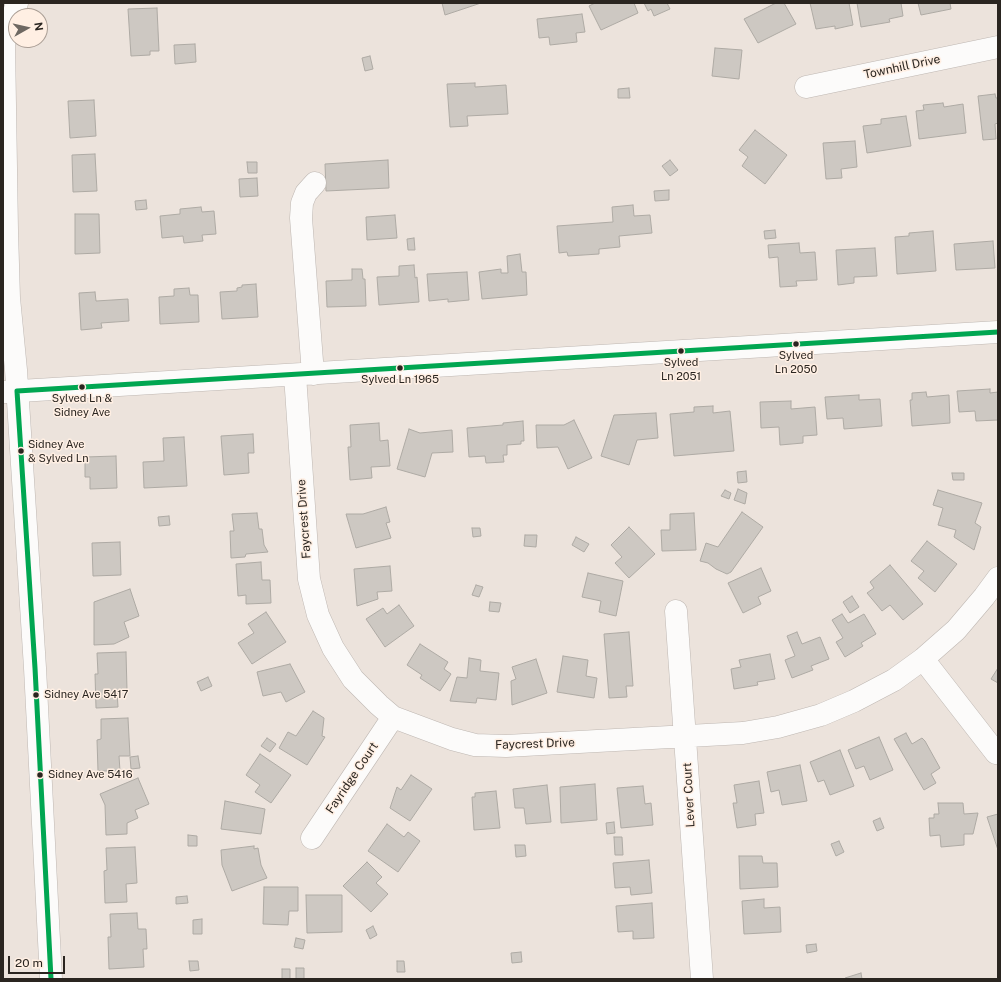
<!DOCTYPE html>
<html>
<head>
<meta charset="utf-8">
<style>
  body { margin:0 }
  #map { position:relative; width:1001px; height:982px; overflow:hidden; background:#ece3dc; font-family:"Public Sans",sans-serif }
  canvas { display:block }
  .frame { position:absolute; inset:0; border:4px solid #2a2520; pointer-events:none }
  .north { position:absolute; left:8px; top:8px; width:40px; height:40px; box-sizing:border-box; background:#ffefe3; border:1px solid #aa9e95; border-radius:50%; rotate:82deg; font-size:11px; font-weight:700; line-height:16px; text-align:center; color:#2a2520 }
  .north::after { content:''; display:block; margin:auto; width:14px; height:18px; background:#6e6862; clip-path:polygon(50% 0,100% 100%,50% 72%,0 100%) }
  .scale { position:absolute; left:8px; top:956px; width:57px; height:18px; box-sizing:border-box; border:2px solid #2a2520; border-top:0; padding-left:5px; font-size:12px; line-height:14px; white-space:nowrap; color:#2a2520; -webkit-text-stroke:3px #ffefe3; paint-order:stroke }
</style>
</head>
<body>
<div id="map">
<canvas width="1001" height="982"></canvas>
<div class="frame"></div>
<div class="north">N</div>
<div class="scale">20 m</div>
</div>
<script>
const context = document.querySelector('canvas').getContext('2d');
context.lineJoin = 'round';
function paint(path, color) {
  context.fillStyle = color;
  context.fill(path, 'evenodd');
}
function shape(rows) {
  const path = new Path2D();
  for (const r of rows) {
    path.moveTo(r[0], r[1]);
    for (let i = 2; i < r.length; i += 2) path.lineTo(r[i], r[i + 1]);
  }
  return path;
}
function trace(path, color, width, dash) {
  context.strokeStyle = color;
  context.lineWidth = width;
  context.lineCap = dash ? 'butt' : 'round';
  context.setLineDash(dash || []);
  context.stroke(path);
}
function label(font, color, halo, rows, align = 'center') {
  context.font = font + ' "Public Sans",sans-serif';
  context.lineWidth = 3;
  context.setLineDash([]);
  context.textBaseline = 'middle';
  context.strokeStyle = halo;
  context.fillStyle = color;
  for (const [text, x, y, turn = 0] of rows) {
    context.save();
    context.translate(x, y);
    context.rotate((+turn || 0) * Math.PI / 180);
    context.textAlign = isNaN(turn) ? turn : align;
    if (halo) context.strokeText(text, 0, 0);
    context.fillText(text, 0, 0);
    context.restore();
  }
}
const building = shape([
  [442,3,481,3,445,15,442,3],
  [595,3,634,3,638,13,601,30,589,6,595,3],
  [644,3,667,3,670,9,654,16,651,9,648,11,644,3],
  [776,3,784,3,796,24,758,43,744,19,776,3],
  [810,3,849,3,853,25,835,29,835,26,816,29,810,3],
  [857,3,901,3,903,16,889,19,890,22,861,27,857,3],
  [918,3,950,3,951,9,921,15,918,3],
  [157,8,159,51,150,51,150,55,131,56,128,9,157,8],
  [582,14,585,32,576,33,577,42,550,45,549,37,539,38,537,19,582,14],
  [195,44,196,62,175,64,174,45,195,44],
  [715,48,742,50,739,79,712,76,715,48],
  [370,56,373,69,365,71,362,58,370,56],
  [475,83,475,87,506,85,508,114,467,116,468,126,450,127,447,84,475,83],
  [629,88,630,98,618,98,618,89,629,88],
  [995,94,996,98,998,98,998,123,995,124,996,139,983,140,978,96,995,94],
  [94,100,96,136,70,138,68,101,94,100],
  [943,103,944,107,963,104,966,133,919,139,916,111,924,110,923,105,943,103],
  [906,116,911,146,867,153,863,126,881,124,881,119,906,116],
  [755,130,787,155,765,184,742,166,748,157,739,150,755,130],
  [855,141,857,167,841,169,842,178,826,179,823,143,855,141],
  [95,154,97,191,73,192,72,155,95,154],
  [388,160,389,188,326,191,325,164,388,160],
  [670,160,678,170,670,176,662,166,670,160],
  [247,162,257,162,257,173,248,173,247,162],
  [257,178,258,196,240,197,239,179,257,178],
  [669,190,669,200,655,201,654,191,669,190],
  [146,200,147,209,136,210,135,201,146,200],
  [633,205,634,216,650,215,652,233,619,236,620,247,599,249,599,254,568,256,567,252,559,253,557,226,613,222,612,207,633,205],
  [201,207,202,212,214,211,216,234,202,235,203,241,184,243,183,236,162,238,160,216,180,214,180,209,201,207],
  [75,214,99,214,100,253,75,254,75,214],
  [395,215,397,238,367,240,366,217,395,215],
  [775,230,776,238,765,239,764,231,775,230],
  [933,231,936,271,897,274,895,237,909,236,909,233,933,231],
  [414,238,415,250,408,250,407,239,414,238],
  [993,241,995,268,956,270,954,244,993,241],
  [799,243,800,253,815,252,817,280,796,281,797,286,780,287,778,257,769,258,768,245,799,243],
  [875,248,877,276,854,277,854,283,838,285,836,250,875,248],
  [520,254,522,272,526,272,527,295,482,299,479,272,501,269,501,273,508,273,507,256,520,254],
  [414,265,415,278,417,277,419,302,379,305,377,277,399,276,399,266,414,265],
  [352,269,362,269,363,279,365,279,366,306,327,307,326,281,352,280,352,269],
  [467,272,469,300,448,302,448,299,429,301,427,274,467,272],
  [256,284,258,317,222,319,220,292,237,291,237,288,242,287,242,285,256,284],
  [189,288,190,295,198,295,199,322,160,324,159,297,174,296,174,289,189,288],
  [95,292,96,301,128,299,129,321,101,323,102,328,81,330,79,293,95,292],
  [990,389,990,393,998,392,998,420,976,421,975,411,959,412,957,391,990,389],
  [926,392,927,397,949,395,950,423,912,426,910,400,912,400,912,393,926,392],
  [859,395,859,400,880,399,882,426,844,429,843,418,827,419,825,397,859,395],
  [791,401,791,409,815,407,817,435,803,436,803,443,780,445,779,427,761,428,760,402,791,401],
  [713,406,713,413,730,411,734,451,674,456,670,414,694,412,694,407,713,406],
  [656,413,658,438,637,440,629,465,601,456,614,415,656,413],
  [574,420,592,458,568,469,558,447,537,448,536,425,564,425,574,420],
  [523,421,524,441,521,441,521,444,507,445,507,455,503,455,504,462,486,463,485,456,469,457,467,428,503,425,503,423,523,421],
  [379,423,380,441,388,440,390,466,371,467,372,478,350,480,348,447,351,447,350,425,379,423],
  [409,429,420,433,452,430,453,452,432,453,425,477,397,469,409,429],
  [253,434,254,453,248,453,249,473,224,475,221,436,253,434],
  [184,437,187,486,144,488,143,462,164,461,163,438,184,437],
  [116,456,117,488,90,489,90,477,85,477,85,457,116,456],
  [746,471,747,482,738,483,737,472,746,471],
  [952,473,964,473,964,480,953,480,952,473],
  [738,489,747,493,745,504,734,500,738,489],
  [725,490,731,493,729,499,721,496,725,490],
  [938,490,982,503,975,523,981,527,974,550,954,537,956,530,938,525,943,508,933,505,938,490],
  [386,507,390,522,386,523,391,538,356,548,346,514,363,514,386,507],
  [742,512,763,527,731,572,727,574,716,569,708,563,700,561,706,543,718,547,742,512],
  [257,513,259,529,262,529,264,545,268,552,246,554,245,557,231,558,230,531,234,531,232,514,257,513],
  [694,513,696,550,662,551,661,530,670,530,670,514,694,513],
  [169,516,170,525,159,526,158,517,169,516],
  [629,527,655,554,629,578,615,563,622,557,611,545,629,527],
  [472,528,480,528,481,536,473,537,472,528],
  [525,535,537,535,536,547,524,546,525,535],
  [576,537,589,544,584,552,572,545,576,537],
  [927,541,957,564,935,592,918,578,924,571,911,561,927,541],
  [120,542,121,575,93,576,92,543,120,542],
  [261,562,262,580,270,580,271,603,246,604,246,595,238,596,236,564,261,562],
  [890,565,923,604,903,620,890,605,882,611,867,593,874,588,870,582,890,565],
  [390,566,392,591,377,592,378,599,357,606,354,569,390,566],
  [761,568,771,591,758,597,761,604,743,613,728,583,761,568],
  [588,573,623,581,616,616,599,612,601,601,582,597,588,573],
  [476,585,483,587,479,597,472,595,476,585],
  [130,589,139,616,124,622,129,637,114,644,94,645,94,602,130,589],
  [852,596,859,607,850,613,843,602,852,596],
  [490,602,501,603,499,612,489,611,490,602],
  [399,605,414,626,385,647,366,619,383,608,387,614,399,605],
  [266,612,286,642,252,664,238,643,254,633,248,624,266,612],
  [842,614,848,623,864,614,876,634,861,643,863,646,845,657,836,642,843,638,832,620,842,614],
  [629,632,633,686,626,686,627,697,609,698,604,634,629,632],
  [797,632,802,644,820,637,829,659,811,666,813,670,792,678,785,660,795,656,787,636,797,632],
  [420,644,448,662,444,669,451,674,440,691,420,678,422,675,407,665,420,644],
  [126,652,127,690,117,691,118,707,96,708,95,674,98,674,97,653,126,652],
  [770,654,775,679,757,682,758,685,734,689,731,669,741,667,739,660,770,654],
  [563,656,588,660,586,676,597,678,594,698,557,692,563,656],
  [469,658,481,660,480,671,499,673,496,700,477,698,476,703,450,701,457,677,467,678,469,658],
  [536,659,547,693,512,705,511,681,516,679,512,667,536,659],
  [290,664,305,692,286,702,281,692,263,696,257,672,290,664],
  [998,668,998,683,991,679,998,668],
  [208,677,212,686,201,691,197,682,208,677],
  [313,711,324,718,322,736,325,737,307,765,279,748,288,732,296,736,313,711],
  [128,718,130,756,119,756,120,771,98,771,97,740,101,739,101,719,128,718],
  [906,733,912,744,922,738,925,741,940,768,931,774,936,783,924,790,894,739,906,733],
  [879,737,893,770,870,780,864,766,856,769,848,750,879,737],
  [267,738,276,744,270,752,261,746,267,738],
  [840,750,854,786,830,795,824,780,818,782,810,762,840,750],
  [260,754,291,775,271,803,255,792,260,785,246,775,260,754],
  [138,756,140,768,131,769,130,757,138,756],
  [800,765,807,801,782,805,779,790,771,792,767,772,800,765],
  [411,775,432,789,410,821,390,808,397,787,401,790,411,775],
  [138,778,149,804,135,810,138,818,127,823,127,834,106,835,105,805,100,794,138,778],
  [759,781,764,813,755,814,756,825,737,828,733,803,737,803,734,785,759,781],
  [595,784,597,820,561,823,560,787,595,784],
  [547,785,551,822,526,824,524,808,515,808,513,789,547,785],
  [643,786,645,804,651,803,653,825,621,828,617,788,643,786],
  [496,791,500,828,474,830,472,797,475,797,475,793,496,791],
  [225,801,265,809,261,834,221,829,225,801],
  [938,803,963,803,964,814,978,813,973,834,964,834,964,845,941,847,940,835,930,836,929,818,934,818,934,814,939,814,938,803],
  [998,814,998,850,987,817,998,814],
  [880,818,884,828,877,831,873,821,880,818],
  [614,822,615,833,607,834,606,823,614,822],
  [387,824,404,837,408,832,420,841,398,872,368,851,387,824],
  [188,835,197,836,197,846,188,846,188,835],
  [614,837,622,837,623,855,615,855,614,837],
  [839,841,844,852,836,856,831,844,839,841],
  [515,845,525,845,526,856,516,857,515,845],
  [254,846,254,849,258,848,261,865,267,878,232,891,222,865,221,850,254,846],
  [135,847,137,883,126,884,127,902,105,903,104,871,107,870,106,848,135,847],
  [739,856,762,856,763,863,777,863,778,887,740,889,739,856],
  [649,860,652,893,631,895,630,887,615,888,613,863,649,860],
  [367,862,382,877,376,883,388,894,371,912,343,886,367,862],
  [264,887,298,887,298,911,289,911,288,925,263,924,264,887],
  [306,895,342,895,342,932,307,933,306,895],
  [187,896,188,903,176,904,176,897,187,896],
  [764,899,764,908,780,907,781,932,744,934,742,901,764,899],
  [652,903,654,938,633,939,633,931,618,932,616,906,652,903],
  [137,913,138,929,146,929,147,949,143,949,144,967,109,969,108,937,111,937,110,914,137,913],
  [202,919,202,934,193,934,193,920,202,919],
  [373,926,377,935,370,939,366,930,373,926],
  [296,938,305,940,303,949,294,947,296,938],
  [816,944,817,951,807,953,806,945,816,944],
  [521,952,522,962,512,963,511,953,521,952],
  [189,961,198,961,199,970,190,971,189,961],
  [397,961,404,961,405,972,397,972,397,961],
  [296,968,304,968,304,979,296,979,296,968],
  [282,969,290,969,290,979,282,979,282,969],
  [861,973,862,979,845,979,845,978,861,973]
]);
const minor = shape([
  [17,3,4,44,7,231,9,298,16,370,35,668,51,979],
  [806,87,998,47],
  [313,374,301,218,302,203,306,193,315,183],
  [295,375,309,579,318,615,333,648,353,679,379,705,393,717,452,739,475,745,506,746,743,733,778,727,821,715,854,701,894,680,923,659,956,630,984,597,998,578],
  [3,392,998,332],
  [676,611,702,979],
  [923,659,996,753],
  [312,838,393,717]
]);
const bus1 = shape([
  [51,979,35,668,17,391,998,332]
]);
const markers = [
  [796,344,3.5,"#2a2520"],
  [681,351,3.5,"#2a2520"],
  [400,368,3.5,"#2a2520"],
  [82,387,3.5,"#2a2520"],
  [21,451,3.5,"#2a2520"],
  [36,695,3.5,"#2a2520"],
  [40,775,3.5,"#2a2520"]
];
const busNames = [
  ["Sylved",796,356],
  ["Ln 2050",796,370],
  ["Sylved",681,363],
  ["Ln 2051",681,377],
  ["Sylved Ln 1965",400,380],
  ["Sylved Ln &",82,399],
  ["Sidney Ave",82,413],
  ["Sidney Ave",28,445,"left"],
  ["& Sylved Ln",28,459,"left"],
  ["Sidney Ave 5417",44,695,"left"],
  ["Sidney Ave 5416",48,775,"left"]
];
const streetNames = [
  ["Townhill Drive",902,67,-12],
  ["Faycrest Drive",304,519,-94],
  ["Faycrest Drive",535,744,-2],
  ["Fayridge Court",352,778,-56],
  ["Lever Court",689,795,-93]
];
paint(building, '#cdc8c2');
trace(building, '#aeaaa4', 1);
trace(minor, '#beb7b2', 23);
trace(minor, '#fcfbfa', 22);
trace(bus1, '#00a651', 5);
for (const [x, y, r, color] of markers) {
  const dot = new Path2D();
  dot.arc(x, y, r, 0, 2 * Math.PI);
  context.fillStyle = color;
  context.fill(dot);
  trace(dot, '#ffefe3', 1.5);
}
label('11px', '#2a2520', '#ffefe3', busNames);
label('12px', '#2a2520', '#ffefe3', streetNames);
</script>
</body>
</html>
